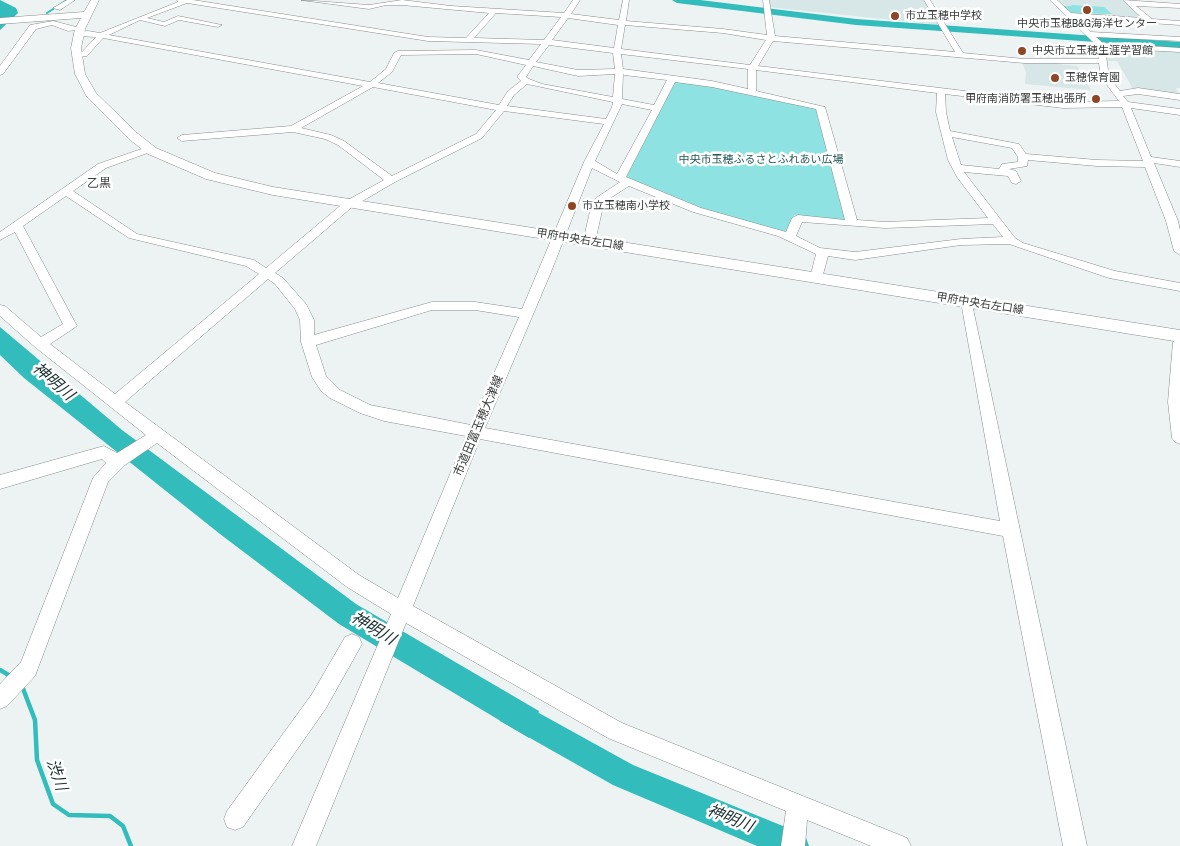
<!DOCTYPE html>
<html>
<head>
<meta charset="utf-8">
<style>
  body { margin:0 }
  canvas { display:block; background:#edf3f3 }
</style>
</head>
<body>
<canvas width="1180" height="846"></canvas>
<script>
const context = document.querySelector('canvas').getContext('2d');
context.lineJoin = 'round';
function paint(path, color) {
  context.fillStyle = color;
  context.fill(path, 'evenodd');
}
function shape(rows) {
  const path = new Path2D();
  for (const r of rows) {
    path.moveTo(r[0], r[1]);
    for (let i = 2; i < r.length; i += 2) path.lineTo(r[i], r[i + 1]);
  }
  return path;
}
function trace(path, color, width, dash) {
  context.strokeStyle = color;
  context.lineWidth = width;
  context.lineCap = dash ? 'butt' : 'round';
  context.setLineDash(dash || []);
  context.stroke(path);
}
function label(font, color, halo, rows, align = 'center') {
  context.font = font + ' "Archivo Narrow","Noto Sans JP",sans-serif';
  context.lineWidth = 5;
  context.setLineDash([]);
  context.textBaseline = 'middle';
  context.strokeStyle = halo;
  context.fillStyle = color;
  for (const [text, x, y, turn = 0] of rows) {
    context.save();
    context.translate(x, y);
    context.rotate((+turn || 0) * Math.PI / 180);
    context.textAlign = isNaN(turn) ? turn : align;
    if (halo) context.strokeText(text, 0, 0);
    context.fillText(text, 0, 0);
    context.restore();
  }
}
const built = shape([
  [767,0,925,0,941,25,768,7],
  [1053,0,1126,0,1150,21,1068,15],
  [1101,45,1180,51,1180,88,1176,88,1180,97,1133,89,1117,61,1102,61],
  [1021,60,1054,61,1058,64,1077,66,1091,90,1025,84,1026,72]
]);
const green = shape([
  [1071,5,1104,7,1112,14,1071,13,1063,6,1072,6],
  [681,81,815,106,846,219,843,221,794,215,789,230,781,232,702,209,628,179,625,175,674,82]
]);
const water = shape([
  [0,0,16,8,18,13,0,30],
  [0,327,122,430,356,604,539,711,529,738,339,624,220,534,24,378,0,355]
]);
const streamFar1 = shape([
  [47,13,67,0]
]);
const stream = shape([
  [0,670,12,677],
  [22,686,35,720,37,760,53,804,69,815,110,816,123,826,131,846]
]);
const river = shape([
  [672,0,700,0,856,19,1180,42,1180,48,856,25,677,3,672,0],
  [510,697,633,765,805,835,809,846,757,846,613,785,500,721,496,711,500,701,510,697]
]);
const minor = shape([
  [67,0,75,0,60,10,53,8,67,0],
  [177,0,193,0,428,37,466,38,489,13,402,5,386,5,369,9,301,0,369,5,402,0,451,6,564,13,573,0,580,0,571,14,619,20,623,0,629,0,626,21,723,29,767,35,763,0,769,0,775,36,955,52,924,0,930,0,963,53,1024,59,1099,59,1097,46,1050,0,1057,0,1071,13,1142,18,1123,0,1180,4,1180,8,1136,6,1152,19,1180,21,1180,25,1076,18,1091,32,1180,37,1180,41,1096,37,1103,43,1180,48,1180,52,1105,48,1109,77,1120,91,1138,88,1180,94,1180,100,1138,94,1123,96,1128,102,1180,109,1180,115,1131,108,1151,157,1180,161,1180,167,1154,163,1178,221,1180,230,1180,255,1174,251,1166,221,1145,167,1097,166,1028,160,1027,166,1009,169,1016,171,1021,181,1016,184,1012,183,1008,176,964,172,1015,238,1023,243,1115,271,1180,283,1180,291,1109,278,1009,244,961,245,855,260,828,256,822,278,816,282,810,278,816,254,778,236,693,212,629,186,604,202,595,242,589,245,583,242,591,207,596,198,620,182,592,168,551,272,485,428,1000,521,961,302,967,298,971,299,1087,846,1063,846,1003,536,480,439,413,606,622,723,907,838,911,846,871,846,807,820,805,846,781,846,786,811,608,738,406,623,316,846,292,846,391,614,347,587,157,443,125,465,108,482,35,676,7,706,0,709,0,684,21,662,93,478,106,463,102,459,0,489,0,475,104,446,117,453,146,435,35,347,0,316,0,305,5,306,41,337,63,324,15,232,0,240,0,232,98,164,150,146,153,147,153,151,106,168,73,191,137,234,254,260,266,268,346,201,384,180,338,145,325,139,293,132,182,141,177,138,182,135,291,126,363,86,103,38,87,56,77,57,73,55,82,52,96,37,78,36,74,34,75,32,88,31,100,33,178,2,177,0],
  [187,3,428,41,541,44,529,60,476,50,398,51,394,53,386,69,370,82,109,35,140,20,165,26,179,20,218,27,222,25,178,16,164,22,147,18,187,3],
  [496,13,561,17,544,40,474,38,496,13],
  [568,18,618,25,614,48,552,40,568,18],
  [625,25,723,33,766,40,750,65,621,49,625,25],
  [773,41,1024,63,1099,63,1101,77,1119,101,1063,102,1031,99,758,66,773,41],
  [549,45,613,53,615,69,578,70,536,62,549,45],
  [476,54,526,65,517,77,521,81,508,91,499,105,378,83,392,72,401,55,476,54],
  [621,54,748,69,748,89,712,81,623,69,621,54],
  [533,66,578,76,615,74,613,97,542,84,529,79,526,77,533,66],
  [756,70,937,93,936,112,948,160,957,177,988,218,885,222,857,220,825,107,756,91,756,70],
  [623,74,624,75,667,80,654,105,622,99,623,74],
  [675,82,712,87,816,109,845,220,798,215,792,218,786,232,701,208,626,177,675,82],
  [527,84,613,102,612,107,606,119,507,106,514,95,527,84],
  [373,87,496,110,476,134,392,176,344,141,331,135,301,128,373,87],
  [945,94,1063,108,1122,107,1143,161,1097,160,1026,154,1019,144,950,131,946,112,945,94],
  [622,104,652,110,617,174,595,161,622,104],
  [504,111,604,124,584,162,522,309,475,302,432,302,314,335,314,320,306,304,283,278,275,273,352,207,395,182,482,138,504,111],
  [952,137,1012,148,1018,157,1018,162,1002,164,999,169,961,165,952,137],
  [66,196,129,238,246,266,259,274,115,394,50,344,77,326,23,226,66,196],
  [802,222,885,228,993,224,1003,237,961,239,855,252,820,248,796,236,802,222],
  [268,279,275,284,295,309,300,320,301,342,312,377,321,391,330,398,360,413,384,421,466,436,398,598,359,575,125,402,268,279],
  [432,310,475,310,519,317,471,425,370,405,340,390,326,376,316,345,432,310],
  [53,21,84,29,68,31,52,25,36,29,3,74,0,75,0,66,30,25,53,21],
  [1180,337,1180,444,1175,442,1172,438,1168,402,1173,342,1180,337],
  [352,634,359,637,362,644,326,708,243,827,235,830,227,827,224,819,227,811,312,694,345,637,352,634]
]);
const major = shape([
  [91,0,99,0,85,29,81,48,85,74,96,93,137,133,156,148,215,173,273,187,1180,330,1180,342,273,195,206,179,148,154,129,139,87,97,75,74,71,48,75,29,81,18,0,24,0,18,84,12,91,0]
]);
const markers = [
  [1087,10,5,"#8e4624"],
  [895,16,5,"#8e4624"],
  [1022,51,5,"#8e4624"],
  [1055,78,5,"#8e4624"],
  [1096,99,5,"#8e4624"],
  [572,206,5,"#8e4624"]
];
const farPoinames = [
  ["市立玉穂中学校",905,16],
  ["中央市玉穂B&G海洋センター",1087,24,"center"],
  ["中央市立玉穂生涯学習館",1032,51],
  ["玉穂保育園",1065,78],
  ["甲府南消防署玉穂出張所",1086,99,"right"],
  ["市立玉穂南小学校",582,206]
];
const farParknames = [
  ["中央市玉穂ふるさとふれあい広場",761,160]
];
const farStreetnames = [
  ["甲府中央右左口線",580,240,9],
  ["甲府中央右左口線",980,304,9]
];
const farQuarternames = [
  ["乙黒",99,184]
];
const streetNames = [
  ["市道田富玉穂大津線",479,426,-67]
];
const nearWaternames = [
  ["神明川",53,382,41],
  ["神明川",373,629,31],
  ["渋川",56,775,71],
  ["神明川",730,819,22]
];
paint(built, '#d7e6e6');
paint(green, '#8ee3e2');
paint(water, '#32bcbb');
trace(streamFar1, '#32bcbb', 2);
trace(stream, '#32bcbb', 4.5);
paint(river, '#32bcbb');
trace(minor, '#878c8c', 1);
trace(major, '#878c8c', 1);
paint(minor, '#fff');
paint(major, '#fff');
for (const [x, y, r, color] of markers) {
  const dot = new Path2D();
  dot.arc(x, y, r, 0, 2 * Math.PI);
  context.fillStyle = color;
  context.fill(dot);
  trace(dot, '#fff', 2);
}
label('11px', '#3a3c3c', '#fff', farPoinames, 'left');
label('11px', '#235959', '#fff', farParknames);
label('11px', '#3a3c3c', '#fff', farStreetnames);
label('12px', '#3a3c3c', '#fff', farQuarternames);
label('12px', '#3a3c3c', '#fff', streetNames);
label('italic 16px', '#1a3030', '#fff', nearWaternames);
</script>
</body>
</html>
